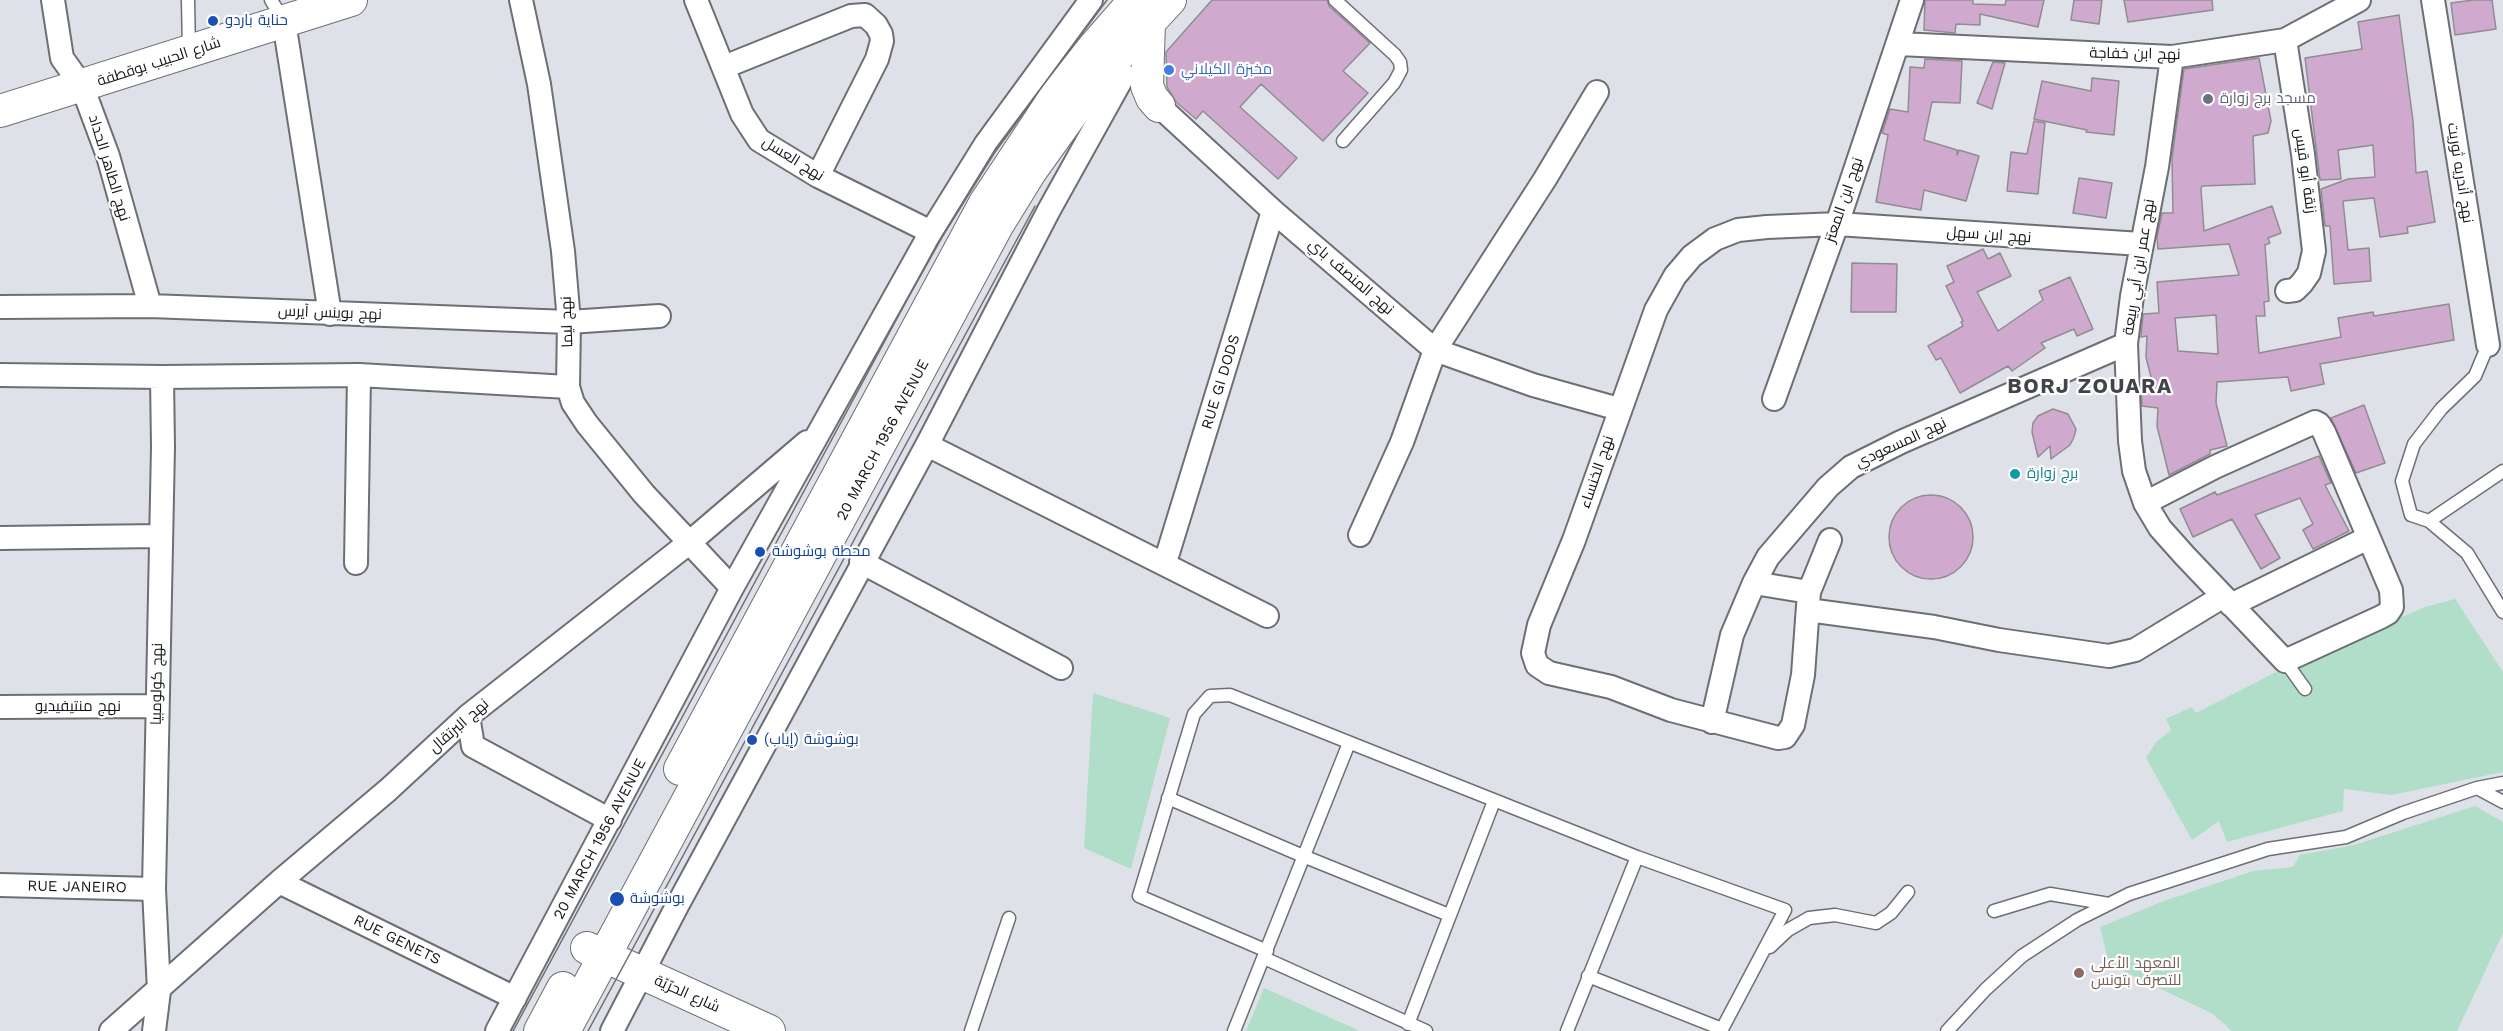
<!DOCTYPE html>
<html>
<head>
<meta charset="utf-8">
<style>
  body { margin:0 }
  canvas { display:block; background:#dee1e8 }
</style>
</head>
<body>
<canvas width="2503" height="1031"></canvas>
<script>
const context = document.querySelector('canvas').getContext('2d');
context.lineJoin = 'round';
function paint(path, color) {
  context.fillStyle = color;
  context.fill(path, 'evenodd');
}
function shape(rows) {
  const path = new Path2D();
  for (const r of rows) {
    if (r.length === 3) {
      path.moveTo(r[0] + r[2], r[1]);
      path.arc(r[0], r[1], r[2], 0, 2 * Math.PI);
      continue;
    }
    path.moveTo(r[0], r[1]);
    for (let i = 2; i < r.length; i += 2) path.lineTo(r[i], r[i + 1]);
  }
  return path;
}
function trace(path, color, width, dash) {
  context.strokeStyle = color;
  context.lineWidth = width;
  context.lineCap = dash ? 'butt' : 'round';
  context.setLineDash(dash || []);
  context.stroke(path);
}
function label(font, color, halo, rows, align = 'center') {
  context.font = font + ' "Work Sans",Cairo,sans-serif';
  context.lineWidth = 4.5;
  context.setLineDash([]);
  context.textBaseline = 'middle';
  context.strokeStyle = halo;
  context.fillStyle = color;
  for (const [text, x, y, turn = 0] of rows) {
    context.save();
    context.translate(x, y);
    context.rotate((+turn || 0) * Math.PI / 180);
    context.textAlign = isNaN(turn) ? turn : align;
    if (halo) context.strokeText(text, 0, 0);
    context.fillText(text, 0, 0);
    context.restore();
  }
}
const green = shape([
  [2455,599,2503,672,2503,772,2391,795,2344,789,2343,811,2227,842,2219,821,2192,840,2146,758,2156,742,2171,730,2166,719,2192,707,2196,713,2288,666,2425,607],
  [1093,693,1170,718,1131,869,1084,848],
  [2475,806,2503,822,2503,933,2457,1031,2232,1031,2213,1014,2109,964,2100,927,2164,901,2253,871,2293,867,2300,855,2354,845],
  [1264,988,1360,1031,1246,1031]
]);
const building = shape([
  [1212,0,1327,0,1329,6,1370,43,1343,71,1368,93,1323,141,1261,84,1240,107,1297,158,1278,179,1203,111,1196,119,1176,102,1167,87,1166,52,1212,0],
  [1925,0,1973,0,1973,4,2005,5,2006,0,2044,0,2038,27,1980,14,1980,25,1956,24,1955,33,1924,30,1925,0],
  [2074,0,2102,0,2099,24,2071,20,2074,0],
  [2124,0,2212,0,2213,10,2128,22,2124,0],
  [2473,0,2492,0,2496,29,2455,35,2451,3,2473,0],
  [2399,15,2413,121,2416,173,2427,171,2435,222,2407,227,2408,233,2380,237,2374,198,2343,201,2348,250,2369,248,2371,281,2334,284,2330,226,2325,226,2321,189,2348,179,2375,177,2373,145,2338,150,2341,179,2320,180,2305,58,2362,49,2358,22,2399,15],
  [2259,58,2271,121,2268,133,2253,136,2255,184,2202,186,2201,189,2204,231,2272,206,2281,233,2268,238,2270,243,2265,245,2269,301,2264,302,2265,316,2256,316,2259,353,2341,337,2338,318,2373,312,2374,316,2449,304,2454,340,2320,364,2324,384,2291,391,2288,377,2217,382,2216,403,2227,446,2210,450,2210,454,2169,475,2157,426,2158,408,2142,406,2141,387,2153,385,2146,357,2147,336,2141,337,2143,314,2159,313,2157,282,2239,275,2229,244,2158,249,2157,237,2162,213,2173,213,2172,158,2184,69,2259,58],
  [2216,315,2218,354,2178,351,2175,318,2216,315],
  [1925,59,1962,61,1960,103,1932,102,1924,140,1957,150,1957,155,1959,150,1979,156,1966,201,1924,190,1921,210,1876,202,1888,135,1882,133,1890,109,1908,112,1910,67,1924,68,1925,59],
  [1993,62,2005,63,1992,109,1977,103,1993,62],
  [2092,78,2119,81,2114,135,2086,132,2087,130,2034,119,2042,81,2091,91,2092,78],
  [2034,121,2045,123,2038,194,2007,191,2011,152,2027,154,2034,121],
  [2079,178,2112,183,2106,218,2073,213,2079,178],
  [1983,249,1988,259,2000,253,2011,276,1977,292,1998,331,2043,300,2039,291,2070,277,2093,329,2077,336,2074,329,2041,343,2045,348,2012,371,2008,366,1960,393,1941,358,1936,360,1928,346,1963,326,1961,322,1963,321,1946,286,1954,282,1947,266,1983,249],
  [1852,263,1897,264,1896,312,1851,312,1852,263],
  [2364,405,2385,463,2356,473,2331,418,2364,405],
  [2053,409,2068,414,2076,429,2074,437,2070,445,2051,459,2050,446,2038,457,2032,432,2033,423,2038,416,2053,409],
  [2319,456,2331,483,2325,485,2349,531,2313,549,2303,530,2313,524,2300,498,2255,515,2280,558,2261,569,2232,519,2193,537,2180,509,2215,492,2217,495,2319,456],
  [1931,537,42]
]);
const lane = shape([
  [188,0,189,50],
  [271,0,284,21],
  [1335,0,1395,55,1400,62,1401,70,1394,83,1343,141],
  [2488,345,2475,376,2441,409,2414,444,2402,481,2411,515,2429,521,2467,553,2503,612],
  [2429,521,2503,471],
  [2285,661,2305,689],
  [2477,788,2503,783],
  [1168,798,1303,856,1449,915],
  [1994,911,2050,894,2109,904],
  [1770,947,1788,930,1809,918,1835,915,1876,923,1891,913,1908,892],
  [1267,951,1139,896,1194,714,1210,696,1230,695,1637,857,1785,910,1721,1031],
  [1264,958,1426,1031],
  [1588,976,1722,1029],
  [1408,1024,1494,801],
  [971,1031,1009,918],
  [1234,1031,1349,743],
  [1567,1031,1637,857],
  [1947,1031,1986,989,2022,956,2077,920,2129,894,2268,849,2346,837,2403,813,2477,788,2503,802]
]);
const street = shape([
  [53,0,62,58,82,86,108,156,150,306],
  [521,0,539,84,563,251,569,322,568,387,573,403,587,424,644,494,732,588],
  [696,0,742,114,759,140,818,176,931,232],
  [2433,0,2488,345],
  [284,22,330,314],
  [2285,40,2303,154,2314,251,2309,273,2302,283,2295,290,2287,291],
  [1899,44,2172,57,2285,40,2359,0],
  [724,67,851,16,865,15,876,25,881,34,882,41,877,59,818,176],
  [1147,95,1273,211,1435,350,1533,385,1619,409],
  [0,307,150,306,569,322,659,316],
  [0,375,162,377,359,375,568,387],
  [1774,399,1837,224,1912,0],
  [927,445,1267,616],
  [2145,503,2215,467,2315,422,2319,424,2324,432,2391,590,2392,607,2388,613,2381,617,2285,661,2185,556,2160,528,2145,503,2134,471,2130,441,2126,344,2132,296,2157,167,2172,57],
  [1360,535,1402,442,1435,350,1545,179,1597,92],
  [0,538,160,536],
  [1830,540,1809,592,1803,675,1793,725,1785,737,1778,738,1671,710,1611,687,1549,673,1537,665,1533,653,1539,625,1574,540,1656,310,1675,276,1692,256,1715,239,1738,230,1767,227,1837,224,2141,244],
  [1168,553,1273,211],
  [861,562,1061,668],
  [356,563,359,375],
  [1754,583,1809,592],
  [2231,605,2368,538],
  [1808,610,1934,627,1999,640,2109,656,2135,650,2222,597],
  [0,707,156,706],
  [468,716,473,746,610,820],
  [1712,722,1732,635,1754,583,1768,557,1828,487,1851,467,1901,442,2126,344],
  [279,882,515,998],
  [0,885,154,889],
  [111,1031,279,882,388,790,468,716,690,542,807,442],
  [154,1031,159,991,154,889,163,447,162,377],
  [497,1031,732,588,931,232,985,145,1091,0],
  [612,1031,677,906,927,445,1049,210,1124,75]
]);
const secondary = shape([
  [1149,22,1147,86,1152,98,1159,106],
  [0,111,351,0],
  [680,769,985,203,1057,94,1093,48,1135,0],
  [587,948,769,1031],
  [540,1031,563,988],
  [564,1031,998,224,1030,172,1080,102,1111,63,1170,0]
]);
const tram = shape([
  [513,1031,936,246,996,148,1107,0],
  [588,1031,1035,206]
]);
const markers = [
  [213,21,6,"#1a4fb4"],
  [1169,70,6,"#3f7fe0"],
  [2208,99,6,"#6b7280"],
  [2015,474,6,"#0f9aa8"],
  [760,552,6,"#1a4fb4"],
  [752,740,6,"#1a4fb4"],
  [617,899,8,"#1a4fb4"],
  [2079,973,6,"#8d6e63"]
];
const transitNames = [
  ["حناية باردو",225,21],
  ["محطة بوشوشة",772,552],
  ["بوشوشة (إياب)",764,740],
  ["بوشوشة",630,899]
];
const streetNames = [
  ["نهج ابن خفاجة",2135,54,1],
  ["شارع الحبيب بوقطفة",159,62,-18],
  ["نهج العسل",793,159,32],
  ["نهج الطاهر الحداد",109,168,73],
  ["زنقة أبو قيس",2305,171,82],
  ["نهج أندريه ثوريت",2460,173,81],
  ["نهج ابن المعتز",1844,200,-71],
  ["نهج ابن سهل",1989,235,4],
  ["نهج عمر ابن أبي ربيعة",2139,267,-81],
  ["نهج المنصف باي",1351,277,41],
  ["نهج بوينس آيرس",330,313,2],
  ["نهج ليما",567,322,-92],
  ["RUE GI DODS",1221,382,-73],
  ["20 MARCH 1956 AVENUE",883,440,-62],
  ["نهج المسعودي",1901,443,-25],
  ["نهج الخنساء",1597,472,-71],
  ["نهج كولومبيا",157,684,-89],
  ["نهج منتيفيديو",78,707],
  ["نهج البرتقال",459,726,-41],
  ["20 MARCH 1956 AVENUE",600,839,-62],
  ["RUE JANEIRO",77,887,1],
  ["RUE GENETS",397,940,26],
  ["شارع الحرّيّة",687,994,24]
];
const shopNames = [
  ["مخبزة الكيلاني",1181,70]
];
const worshipNames = [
  ["مسجد برج زوارة",2220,99]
];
const cultureNames = [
  ["برج زوارة",2027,474]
];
const educationNames = [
  ["المعهد الأعلى",2091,964],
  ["للتصرف بتونس",2091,981]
];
const districtNames = [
  ["BORJ ZOUARA",2090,387]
];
paint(green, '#b0dec8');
paint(building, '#d0aace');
trace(building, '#918c91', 1.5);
trace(lane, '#6c6f75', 15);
trace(street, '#6c6f75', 26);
trace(secondary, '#6c6f75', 34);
trace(lane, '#fff', 12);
trace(street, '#fff', 22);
trace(secondary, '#fff', 32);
trace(tram, '#6e6f74', 1.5);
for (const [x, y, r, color] of markers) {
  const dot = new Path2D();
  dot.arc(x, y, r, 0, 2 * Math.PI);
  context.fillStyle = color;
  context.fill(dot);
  trace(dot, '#fff', 2);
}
label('15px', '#164399', '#fff', transitNames, 'left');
label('15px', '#131417', '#fff', streetNames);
label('15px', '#366cbe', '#fff', shopNames, 'left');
label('15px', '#5b616d', '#fff', worshipNames, 'left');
label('15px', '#0d838f', '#fff', cultureNames, 'left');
label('15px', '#785e54', '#fff', educationNames, 'left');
context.letterSpacing = '1.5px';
label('bold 21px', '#42444a', '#fff', districtNames);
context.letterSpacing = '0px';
</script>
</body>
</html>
